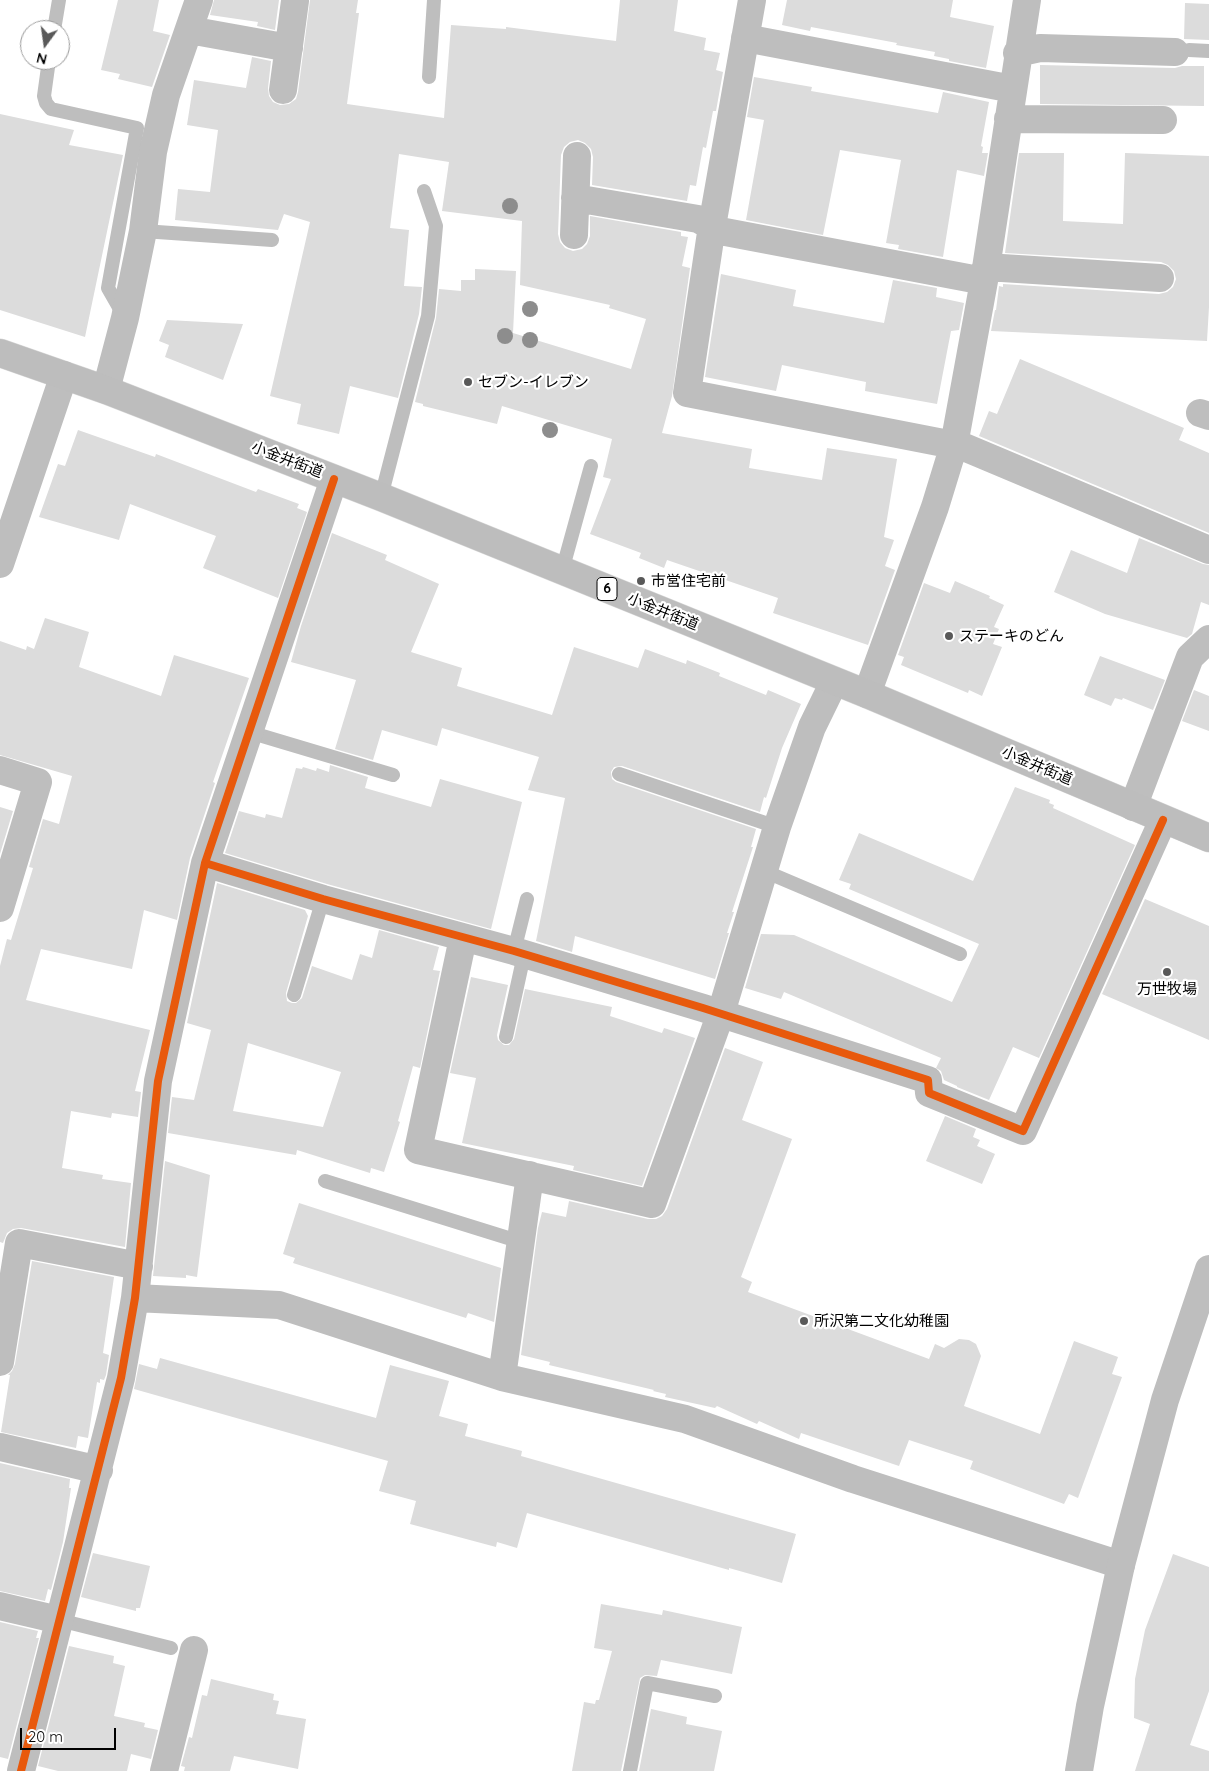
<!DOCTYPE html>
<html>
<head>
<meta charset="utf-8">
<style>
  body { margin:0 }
  #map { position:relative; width:1209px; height:1771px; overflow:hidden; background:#fff; font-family:Quicksand,sans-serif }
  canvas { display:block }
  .north { position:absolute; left:20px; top:20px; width:50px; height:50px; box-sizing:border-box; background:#fff; border:1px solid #999; border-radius:50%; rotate:194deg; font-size:14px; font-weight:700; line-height:20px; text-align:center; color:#000 }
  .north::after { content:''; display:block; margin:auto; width:18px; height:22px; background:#595959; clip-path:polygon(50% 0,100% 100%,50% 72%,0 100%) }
  .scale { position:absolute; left:20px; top:1728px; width:96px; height:22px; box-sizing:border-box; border:2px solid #000; border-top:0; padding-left:6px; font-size:15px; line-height:18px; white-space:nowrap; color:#000; -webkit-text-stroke:4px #fff; paint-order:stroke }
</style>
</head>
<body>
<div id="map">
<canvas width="1209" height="1771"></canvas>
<div class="north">N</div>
<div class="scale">20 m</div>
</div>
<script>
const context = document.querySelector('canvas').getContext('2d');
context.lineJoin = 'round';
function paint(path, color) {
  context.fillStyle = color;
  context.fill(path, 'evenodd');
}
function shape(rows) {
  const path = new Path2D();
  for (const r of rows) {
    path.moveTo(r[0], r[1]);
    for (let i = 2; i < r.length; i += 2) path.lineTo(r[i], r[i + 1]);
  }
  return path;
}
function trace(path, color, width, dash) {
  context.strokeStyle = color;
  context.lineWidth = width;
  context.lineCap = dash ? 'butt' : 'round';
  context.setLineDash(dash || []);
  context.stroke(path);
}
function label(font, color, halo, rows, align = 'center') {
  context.font = font + ' Quicksand,"Noto Sans JP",sans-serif';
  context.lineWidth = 4.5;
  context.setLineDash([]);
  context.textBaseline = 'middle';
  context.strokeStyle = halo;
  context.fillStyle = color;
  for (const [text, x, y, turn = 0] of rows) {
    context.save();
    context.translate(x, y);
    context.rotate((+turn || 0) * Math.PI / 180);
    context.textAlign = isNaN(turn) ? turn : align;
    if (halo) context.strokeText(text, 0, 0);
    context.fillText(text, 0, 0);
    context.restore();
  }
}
const building = shape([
  [118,0,159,0,153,31,170,35,152,87,118,79,120,74,101,70],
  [214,0,279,0,275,30,257,26,258,22,210,15],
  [310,0,358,0,356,13,359,13,347,104,444,118,451,25,506,29,506,27,616,41,620,0,678,0,674,31,706,38,704,50,720,53,716,70,723,72,716,111,713,111,706,148,703,147,696,186,690,185,687,201,592,185,593,157,591,149,585,143,578,140,570,142,564,147,561,155,558,234,560,242,565,248,573,251,582,249,587,244,590,236,590,216,681,232,681,236,688,237,682,266,690,268,672,396,662,433,752,449,749,468,822,480,827,448,897,459,884,537,894,540,885,566,895,570,868,645,773,613,778,598,667,560,664,568,639,558,641,553,590,534,611,479,603,477,612,439,502,406,497,424,423,406,423,404,415,402,436,318,439,289,461,291,461,280,475,280,475,269,516,271,513,333,631,369,646,319,609,308,610,305,520,285,522,221,442,211,449,162,399,154,390,228,409,230,404,286,422,287,419,314,398,398,350,386,339,434,297,424,301,404,270,396,310,222,284,214,278,230,175,220,178,189,210,192,218,130,187,125,194,80,246,88,252,57,271,61,268,88,269,96,273,102,280,105,289,104,296,99,298,92],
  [787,0,953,0,950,17,994,26,986,68,949,61,949,59,934,56,935,52,896,45,897,43,811,27,810,31,782,25],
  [1185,3,1209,4,1209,40,1184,39],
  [1040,65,1175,68,1182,66,1204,66,1204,106,1040,104],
  [754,77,812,87,811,91,938,113,943,92,989,102,981,146,983,147,982,153,988,153,984,176,957,170,943,257,898,249,899,245,886,243,901,160,840,150,823,235,746,220,764,120,747,117],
  [0,114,74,130,69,145,123,155,85,337,0,310],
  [1019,153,1064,153,1063,221,1123,224,1125,153,1209,156,1209,307,1207,341,991,331,995,310,996,310,999,286,1003,287,1003,284,1159,294,1167,292,1173,287,1176,279,1174,271,1168,265,1161,262,1005,253],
  [721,274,796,290,793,306,884,323,893,280,937,288,936,297,964,303,959,330,951,331,937,404,865,391,866,382,782,365,776,391,705,377],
  [167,320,243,324,223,380,165,357,169,345,159,341],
  [1020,359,1184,428,1179,440,1209,453,1209,533,979,436,989,411,997,414],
  [78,430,155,457,156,454,256,492,258,489,299,504,297,508,307,512,278,598,203,568,216,536,130,504,119,540,39,517,58,464,65,466],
  [332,533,387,555,385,560,439,584,411,652,462,668,457,686,552,715,574,647,638,668,645,649,686,664,687,660,720,673,719,676,766,695,768,690,801,704,782,748,766,798,764,797,760,812,622,766,614,767,611,772,612,779,616,782,756,829,751,847,753,847,732,912,734,912,727,933,729,933,715,979,575,936,572,952,536,941,565,798,528,790,539,757,442,728,437,746,382,730,373,760,335,749,356,680,291,662,301,626],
  [1139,538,1203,564,1209,565,1209,605,1201,602,1192,634,1187,638,1105,614,1054,592,1071,550,1127,573],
  [955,581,990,596,989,598,1004,605,994,627,999,629,993,644,1002,647,982,696,969,690,968,693,901,665,904,657,898,655,924,583,950,593],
  [45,618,89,632,79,667,161,696,174,655,249,678,213,782,215,783,190,858,177,920,144,910,132,969,41,949,26,1000,150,1030,135,1091,141,1092,138,1117,112,1113,111,1118,71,1111,62,1168,103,1175,102,1179,131,1183,125,1247,21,1228,13,1229,7,1233,3,1243,0,1242,0,966,7,939,11,940,33,868,29,867,43,819,59,824,72,776,0,755,0,641,26,650,27,646,34,649],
  [1100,656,1165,680,1153,710,1123,698,1122,700,1115,698,1111,706,1084,695],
  [1194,690,1209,696,1209,731,1182,721],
  [330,765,368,777,365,788,431,807,440,779,522,802,491,929,327,884,225,853,239,811,265,818,266,814,282,818,296,768,302,769,303,767,316,771,317,768,329,772],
  [1015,787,1050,800,1049,803,1054,805,1053,808,1135,845,1039,1058,1013,1047,989,1100,957,1087,957,1086,944,1080,941,1071,936,1068,941,1058,784,992,781,999,745,988,761,934,794,935,952,1002,979,944,849,889,851,884,839,880,859,833,973,881],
  [0,807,13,811,0,854],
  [217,883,305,910,308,916,286,993,287,1001,292,1003,296,1003,302,998,312,966,352,980,360,954,372,958,379,930,439,947,433,970,440,971,420,1068,413,1066,398,1121,400,1122,384,1172,371,1168,370,1173,297,1150,296,1155,168,1133,172,1097,194,1100,211,1030,187,1023],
  [248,1043,341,1072,323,1127,233,1111],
  [1145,899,1209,926,1209,1040,1102,994],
  [471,977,508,985,497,1035,498,1040,504,1045,509,1045,514,1039,525,989,612,1007,610,1016,662,1033,664,1028,695,1038,642,1186,573,1170,574,1166,462,1143,476,1078,450,1073],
  [725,1048,763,1062,742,1120,792,1139,741,1277,752,1282,748,1292,929,1359,935,1344,944,1348,959,1339,969,1340,976,1344,981,1356,964,1406,1040,1434,1074,1341,1118,1357,1112,1374,1122,1377,1078,1498,1069,1494,1064,1504,970,1469,973,1461,909,1440,899,1466,801,1433,799,1439,759,1421,757,1424,717,1406,715,1408,665,1397,666,1394,653,1391,654,1390,549,1365,550,1362,521,1355,538,1228,542,1212,566,1217,569,1201,648,1219,656,1219,662,1216,667,1209],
  [945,1116,976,1129,973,1137,980,1140,977,1146,995,1154,982,1184,926,1161],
  [165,1161,210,1175,197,1277,186,1275,186,1278,153,1276],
  [299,1203,501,1268,494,1322,468,1313,466,1318,293,1263,295,1258,283,1254],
  [32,1261,114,1277,103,1353,109,1355,106,1375,104,1380,100,1379,100,1383,97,1382,88,1438,78,1436,76,1448,1,1432,10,1375,8,1375,12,1371,15,1364],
  [160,1358,376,1418,390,1365,449,1381,439,1416,468,1424,465,1436,522,1451,521,1456,796,1534,782,1583,729,1568,729,1570,527,1513,517,1548,497,1542,496,1547,410,1524,416,1501,379,1491,388,1461,134,1389,139,1364,157,1369],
  [0,1463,70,1479,69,1488,71,1488,63,1542,51,1590,48,1589,45,1601,0,1591],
  [93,1553,150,1566,140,1608,136,1608,136,1611,81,1597],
  [1173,1554,1209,1567,1209,1691,1190,1745,1209,1751,1209,1771,1135,1771,1150,1724,1134,1718,1135,1679,1145,1630],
  [601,1604,662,1615,663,1610,742,1627,732,1674,661,1660,657,1676,645,1675,640,1678,621,1771,572,1771,584,1702,595,1704,596,1700,599,1700,612,1651,594,1648],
  [0,1622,38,1631,36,1638,39,1638,8,1759,0,1757],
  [69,1646,114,1656,113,1663,125,1666,114,1716,145,1723,144,1727,158,1730,151,1759,131,1754,127,1771,58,1771,38,1766],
  [211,1679,274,1694,273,1700,279,1701,276,1714,306,1719,298,1769,234,1756,230,1771,184,1771,185,1767,181,1766,189,1737,192,1738,202,1695,207,1696],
  [651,1709,687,1717,686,1724,722,1731,714,1771,639,1771]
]);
const service = shape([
  [54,30,59,0],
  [1189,50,1209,51],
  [49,60,44,96,46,103,51,109,137,128,108,288,124,316],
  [429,77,434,0],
  [143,231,272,240],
  [381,497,428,316,436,226,424,191],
  [562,571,591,466],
  [249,732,393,775],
  [619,774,777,827],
  [764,871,960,954],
  [514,951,527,899],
  [294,995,323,899],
  [506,1037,524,955],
  [325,1181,521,1242],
  [59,1620,171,1648],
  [630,1771,647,1683,715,1696]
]);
const minor = shape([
  [752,0,712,226,687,393,964,447,1209,550],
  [189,30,289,48],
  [745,38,1013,89],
  [1017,53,1040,48,1175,52],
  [283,90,295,1],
  [1008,119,1163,120],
  [575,198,698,219,720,231,984,281],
  [574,235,577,156],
  [986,267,1160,278],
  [106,390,125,318,143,231,153,152,166,95,199,0],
  [1200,413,1209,416],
  [0,564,64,375],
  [867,694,935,507,954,445,984,281,1027,0],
  [0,770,38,782,0,908],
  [1133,807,1190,657,1209,639],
  [205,863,323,899,514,951,703,1008,928,1080,929,1093,1023,1131,1163,820],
  [463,938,418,1150,652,1204,721,1013,777,827,812,727,834,682],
  [135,1298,279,1305,502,1377,685,1419,853,1479,1121,1565],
  [0,1362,19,1243,139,1266],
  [502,1377,530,1175],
  [0,1447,99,1470],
  [0,1606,59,1620],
  [21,1771,121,1378,135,1298,158,1081,205,863,334,479],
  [164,1771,194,1650]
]);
const tertiary = shape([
  [1079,1771,1090,1706,1121,1565,1165,1400,1209,1269]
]);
const primary = shape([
  [0,353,106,390,381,497,867,694,1209,838]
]);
const cycleway = shape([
  [205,863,323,899,514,951,703,1008,928,1080,929,1093,1023,1131,1163,820],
  [21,1771,121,1378,135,1298,158,1081,205,863,334,479]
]);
const trees = [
  [510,206],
  [530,309],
  [505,336],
  [530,340],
  [550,430]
];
const markers = [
  [468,382,5,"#595959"],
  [641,581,5,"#595959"],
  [949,636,5,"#595959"],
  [1167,972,5,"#595959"],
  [804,1321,5,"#595959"]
];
const shields = [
  [607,589,20]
];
const shieldNames = [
  ["6",607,589]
];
const poiNames = [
  ["セブン-イレブン",478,382],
  ["市営住宅前",651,581],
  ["ステーキのどん",959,636],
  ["万世牧場",1167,989,"center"],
  ["所沢第二文化幼稚園",814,1321]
];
const streetNames = [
  ["小金井街道",287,460,21],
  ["小金井街道",663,612,22],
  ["小金井街道",1037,766,23]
];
paint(building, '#dcdcdc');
trace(primary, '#dbdbdb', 29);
trace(service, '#bebebe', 14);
trace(minor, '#bebebe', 28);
trace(tertiary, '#bebebe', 28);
trace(primary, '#bdbdbd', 28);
trace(cycleway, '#e8590c', 8);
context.fillStyle = '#8d8d8d';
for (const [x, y] of trees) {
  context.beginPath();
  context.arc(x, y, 8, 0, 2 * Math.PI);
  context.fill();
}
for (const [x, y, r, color] of markers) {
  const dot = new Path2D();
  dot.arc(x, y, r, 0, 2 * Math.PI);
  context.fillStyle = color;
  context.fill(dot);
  trace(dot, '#fff', 2);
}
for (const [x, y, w] of shields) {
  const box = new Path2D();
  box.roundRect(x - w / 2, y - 11.5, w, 23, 4);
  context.fillStyle = '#fff';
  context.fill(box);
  trace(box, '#000', 1);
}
label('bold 14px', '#000', null, shieldNames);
label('15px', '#000', '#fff', poiNames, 'left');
label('15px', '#000', '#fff', streetNames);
</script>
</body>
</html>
